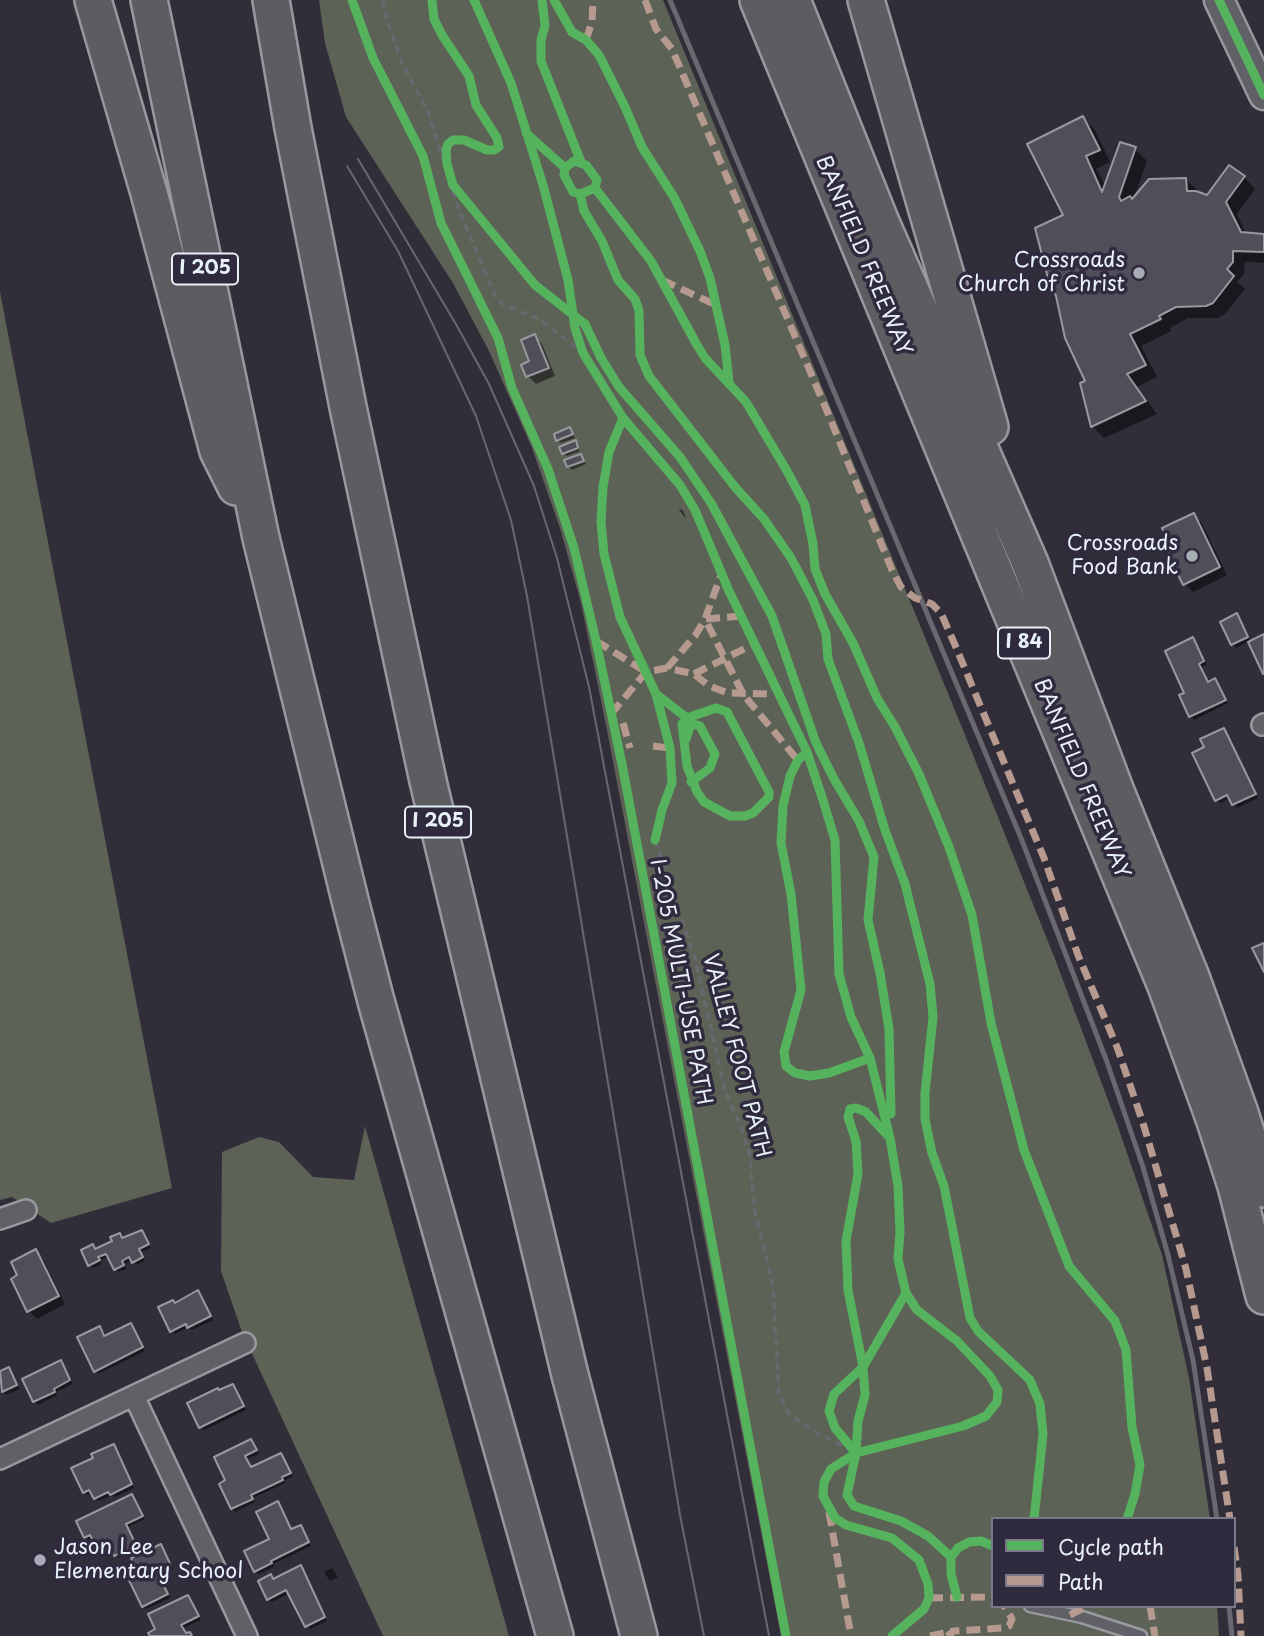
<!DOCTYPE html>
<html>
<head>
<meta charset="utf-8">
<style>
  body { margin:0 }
  #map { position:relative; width:1264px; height:1636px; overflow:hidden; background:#312e39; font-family:"Playpen Sans",sans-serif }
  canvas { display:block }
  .legend { position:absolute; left:991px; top:1517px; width:245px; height:91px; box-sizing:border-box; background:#2f2a3d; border:2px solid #797a88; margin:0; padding:9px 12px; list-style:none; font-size:21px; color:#e8f1f8 }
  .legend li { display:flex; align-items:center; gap:14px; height:35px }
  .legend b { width:35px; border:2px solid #797a88 }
</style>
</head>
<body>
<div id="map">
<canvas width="1264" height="1636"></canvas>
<ul class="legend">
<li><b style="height:9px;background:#56b35d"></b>Cycle path</li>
<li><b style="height:9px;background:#b69a8f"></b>Path</li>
</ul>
</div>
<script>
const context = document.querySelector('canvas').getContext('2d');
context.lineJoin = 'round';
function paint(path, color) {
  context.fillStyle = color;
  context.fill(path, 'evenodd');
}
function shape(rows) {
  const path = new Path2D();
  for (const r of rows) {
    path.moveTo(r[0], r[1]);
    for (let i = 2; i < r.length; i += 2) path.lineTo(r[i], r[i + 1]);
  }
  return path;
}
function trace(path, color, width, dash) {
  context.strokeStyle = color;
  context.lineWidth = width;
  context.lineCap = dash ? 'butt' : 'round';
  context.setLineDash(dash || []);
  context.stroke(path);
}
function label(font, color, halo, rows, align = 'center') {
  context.font = font + ' "Playpen Sans",sans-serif';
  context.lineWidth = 7;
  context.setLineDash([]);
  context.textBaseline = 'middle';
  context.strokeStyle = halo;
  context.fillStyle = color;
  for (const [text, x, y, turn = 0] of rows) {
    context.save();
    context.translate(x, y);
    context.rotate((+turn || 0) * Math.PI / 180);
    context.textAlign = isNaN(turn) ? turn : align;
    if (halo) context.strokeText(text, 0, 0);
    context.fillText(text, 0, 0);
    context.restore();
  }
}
const green = shape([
  [319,0,663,0,961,725,1055,959,1117,1124,1162,1255,1189,1378,1210,1519,993,1519,993,1606,1217,1606,1219,1636,781,1636,606,725,581,603,560,528,532,448,489,351,453,283,346,117,325,43],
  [0,292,172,1188,51,1223,12,1197,0,1200],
  [365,1126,509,1636,383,1636,242,1332,221,1271,222,1152,259,1137,279,1142,313,1177,354,1180]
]);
const shadow = shape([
  [1083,118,1095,130,1110,162,1096,169,1106,188,1135,149,1147,161,1133,200,1186,180,1207,198,1244,177,1255,189,1237,214,1246,234,1264,235,1264,263,1245,262,1244,274,1237,282,1245,289,1225,314,1218,318,1188,318,1170,328,1171,331,1141,346,1157,377,1137,387,1157,414,1104,438,1092,426,1065,216],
  [535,337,542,344,555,376,536,384,528,376],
  [570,429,575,438,561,443,558,440],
  [575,442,580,451,567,456,563,453],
  [580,456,586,464,572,470,568,466],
  [681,509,684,512,686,519,679,510],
  [1193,515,1201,522,1227,575,1193,592,1185,584],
  [1237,615,1251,642,1264,636,1264,672,1249,641,1236,648,1222,622],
  [1193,640,1207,665,1201,667,1209,683,1215,680,1218,683,1228,703,1194,720,1181,696,1187,694],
  [1224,730,1258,798,1237,808,1231,798,1220,803,1216,800,1207,748],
  [141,1232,151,1248,141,1252,145,1261,136,1265,132,1260,124,1264,126,1269,118,1272,109,1257,100,1260,102,1264,93,1268,90,1265,93,1247,97,1251,115,1242,119,1235,122,1238],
  [35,1251,43,1259,65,1304,37,1319,29,1311,13,1280,20,1276],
  [198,1292,213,1320,192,1330,189,1327,175,1334,172,1331,175,1304],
  [131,1325,145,1351,98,1374,95,1371,100,1329,106,1338],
  [60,1362,73,1384,56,1392,57,1395,38,1405,34,1401],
  [8,1369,20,1389,6,1395,0,1385,0,1372],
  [232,1386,246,1410,204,1430,200,1426,220,1392],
  [251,1441,259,1454,247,1459,252,1469,281,1455,293,1476,284,1481,285,1483,253,1498,255,1502,235,1512,232,1508,227,1481],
  [113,1446,134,1488,115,1497,112,1495,98,1501,93,1493,88,1495,84,1492,95,1459],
  [132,1496,145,1519,128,1527,138,1549,118,1558,111,1547,102,1552,93,1538,89,1540,85,1537],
  [278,1503,292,1531,300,1527,311,1546,273,1564,274,1567,259,1574,255,1571,271,1540],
  [163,1550,173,1570,159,1577,170,1598,146,1609,143,1606],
  [301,1567,327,1621,310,1629,290,1593,272,1602,268,1599,274,1580],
  [332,1568,338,1577,330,1581,324,1572],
  [188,1597,201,1620,183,1628,187,1635,192,1636,152,1636]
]);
const building = shape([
  [1083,116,1100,150,1086,156,1102,192,1120,142,1136,147,1119,197,1121,201,1130,196,1132,199,1149,179,1186,178,1187,191,1196,191,1207,195,1229,165,1245,176,1226,202,1241,232,1264,234,1264,252,1233,251,1233,262,1227,269,1234,276,1213,303,1206,306,1176,307,1159,316,1161,319,1130,334,1146,365,1127,374,1146,401,1091,427,1080,383,1085,381,1065,338,1056,296,1049,282,1035,228,1063,215,1027,144,1083,116],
  [535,334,549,368,526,377,521,365,529,361,521,340,535,334],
  [570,427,573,434,556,441,554,434,570,427],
  [576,440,578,448,562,454,559,447,576,440],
  [581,454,584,461,567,467,564,460,581,454],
  [1194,513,1220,567,1183,585,1164,545,1169,542,1162,528,1194,513],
  [1237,613,1248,637,1231,645,1220,622,1237,613],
  [1264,634,1264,673,1263,674,1248,642,1264,634],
  [1193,637,1204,661,1199,664,1208,682,1215,678,1226,700,1189,717,1179,695,1184,693,1165,651,1193,637],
  [1224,728,1256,794,1232,805,1227,795,1215,801,1192,753,1204,747,1200,739,1224,728],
  [1264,943,1264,972,1252,948,1264,943],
  [142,1230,149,1244,139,1249,143,1257,132,1263,129,1257,122,1261,124,1265,114,1270,106,1254,98,1257,100,1260,88,1266,81,1250,93,1244,95,1249,112,1241,110,1237,120,1233,122,1238,142,1230],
  [36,1249,59,1296,27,1312,11,1279,17,1275,11,1262,36,1249],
  [198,1290,211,1316,187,1328,186,1324,170,1332,158,1307,173,1300,175,1303,198,1290],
  [131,1323,143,1347,94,1372,77,1337,100,1326,104,1336,131,1323],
  [61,1360,70,1380,54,1389,55,1392,33,1402,22,1379,61,1360],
  [9,1367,17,1385,2,1392,0,1371,9,1367],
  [233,1384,244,1406,199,1428,187,1403,218,1388,219,1390,233,1384],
  [251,1439,257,1450,245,1456,251,1467,281,1453,291,1473,282,1477,283,1480,251,1495,253,1499,231,1509,219,1484,225,1480,214,1457,251,1439],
  [114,1444,132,1484,110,1495,108,1492,94,1499,89,1490,83,1493,71,1468,93,1458,91,1454,114,1444],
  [132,1494,143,1516,126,1524,136,1545,114,1556,108,1544,97,1549,90,1535,84,1538,76,1521,132,1494],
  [278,1501,291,1529,301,1525,309,1542,271,1561,272,1563,254,1572,244,1551,269,1539,256,1512,278,1501],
  [161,1544,171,1566,157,1573,168,1594,142,1607,126,1574,136,1569,131,1558,161,1544],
  [301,1565,325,1617,305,1627,286,1590,267,1600,258,1581,271,1574,273,1579,301,1565],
  [188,1595,199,1616,181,1625,186,1633,190,1632,192,1636,150,1636,148,1633,155,1629,148,1614,188,1595]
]);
const path = shape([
  [383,0,386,17,402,63,428,112,457,205,496,298,504,305,539,319,583,353],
  [655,840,695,959,725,1091,740,1124,750,1156,754,1208,773,1286,779,1394,790,1415,819,1434,856,1453]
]);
const lane = shape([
  [1030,1606,1082,1617,1141,1636]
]);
const street = shape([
  [1262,725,1264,724],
  [0,1219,26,1210],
  [134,1396,247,1636],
  [0,1459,245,1343]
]);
const secondary = shape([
  [1219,0,1264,95]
]);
const highway = shape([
  [93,0,149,193,218,451,236,487],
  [149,0,261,538,351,904,376,1001,555,1636],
  [271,0,293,128,348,407,428,781,570,1375,639,1636],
  [758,0,1166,986,1215,1121,1236,1186,1264,1296],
  [792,0,880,220,1030,563,1115,789,1191,977,1240,1113,1264,1189],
  [866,0,990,427]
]);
const tram = shape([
  [358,159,457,326,489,384,534,486,557,558,589,687,769,1636],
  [347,166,398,251,476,416,511,520,527,596,680,1515,704,1636]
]);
const rail = shape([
  [670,0,1021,838,1107,1062,1143,1167,1168,1255,1193,1360,1217,1519],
  [1229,1606,1232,1636]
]);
const quiet = shape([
  [645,0,656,29,672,49,827,411,892,570,901,587,915,598,932,604,941,613,955,645,1044,858,1078,955,1117,1047,1143,1123,1186,1269,1207,1368,1230,1519],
  [586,40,592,22,593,0],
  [662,280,716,305],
  [741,616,705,619,743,694,800,763],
  [596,641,643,670],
  [667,668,695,636,705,619,721,575],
  [694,674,754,644],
  [611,714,646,672,667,668,694,674,709,686,728,693,769,694,777,691],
  [623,723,630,748],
  [653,746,670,748],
  [829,1512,851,1636],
  [1234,1547,1238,1575,1241,1636],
  [929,1598,993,1597],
  [1150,1606,1155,1636],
  [1070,1615,1088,1606],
  [930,1636,954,1631],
  [947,1636,954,1631,1003,1628,1009,1626,1012,1619,1004,1606]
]);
const cycleway = shape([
  [352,0,373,58,423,156,441,223,498,338,512,388,548,469,574,548,596,641,622,764,786,1636],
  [432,0,434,19,442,35,469,76,476,105,497,138,499,147,494,150,487,150,464,140,453,140,448,144,446,150,447,164,453,185,535,285,585,324,601,358,619,387,680,457,711,503,772,616,816,743,834,779,859,821,874,857,868,920,880,973,889,1029,891,1114],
  [474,0,511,83,543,185,568,280,575,328,583,353,623,418,680,485,695,510,729,591,807,752,822,797,835,840,839,974,851,1017,870,1058,890,1138,898,1186,900,1232,898,1259,906,1293,917,1310,957,1341,990,1376,998,1390,997,1402,986,1416,963,1426,856,1453,831,1469,824,1482,823,1496,835,1518,846,1525,892,1538,919,1560,928,1584,929,1598,924,1609,892,1636],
  [542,0,545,26,541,40,541,61,581,162],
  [554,0,572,32,586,40,599,55,625,107,642,147,675,199,700,251,710,278,725,345,729,382],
  [1219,0,1264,95],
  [526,133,565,168,564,175,573,192,580,194,595,188,597,180,586,165,574,161,565,168],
  [595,188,651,261,697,345,705,358,746,402,787,471,805,505,813,544,815,569,825,594,853,643,877,698,895,727,919,774,949,847,972,915,991,1023,1024,1150,1069,1266,1115,1321,1126,1350,1132,1427,1140,1465,1135,1494,1127,1519],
  [580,194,584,211,602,241,618,280,635,299,639,311,640,355,649,376,735,487,764,519,791,558,813,600,826,634,828,659,859,743,885,830,905,884,930,984,933,1017,925,1093,925,1119,932,1153,944,1186,970,1318,978,1331,1030,1380,1040,1404,1043,1434,1034,1519],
  [623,418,609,452,603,487,601,522,604,554,620,617,656,694,670,748,672,783,662,810,655,840],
  [656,694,687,718,716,708,727,712,769,792,769,797,753,813,745,816,730,816,704,802,697,792,687,766,682,724,687,718],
  [686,739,690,727,693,724,700,726,715,754,710,768,691,782],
  [807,752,798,760,790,776,783,806,781,843,791,894,801,990,784,1052,786,1066,795,1073,810,1076,829,1073,870,1058],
  [888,1136,866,1112,856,1108,850,1109,848,1117,856,1141,858,1174,846,1241,848,1290,863,1367,865,1395,858,1421,856,1453,847,1495,854,1506,901,1521,928,1536,951,1557],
  [856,1453,835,1428,829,1411,834,1394,863,1367,906,1293],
  [957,1597,951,1574,951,1557,958,1548,969,1542,981,1541,993,1546]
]);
const markers = [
  [1139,273,7,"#a8adb5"],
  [1192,556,7,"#a8adb5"],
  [40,1560,7,"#a8adb5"]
];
const shields = [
  [205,269,66],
  [1024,643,52],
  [438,822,66]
];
const shieldNames = [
  ["I 205",205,269],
  ["I 84",1024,643],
  ["I 205",438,822]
];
const streetNames = [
  ["BANFIELD FREEWAY",863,256,67],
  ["BANFIELD FREEWAY",1081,779,67],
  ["I-205 MULTI-USE PATH",680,982,79],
  ["VALLEY FOOT PATH",736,1056,75]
];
const poiNames = [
  ["Crossroads",1125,261],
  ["Church of Christ",1125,285],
  ["Crossroads",1178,544],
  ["Food Bank",1178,568],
  ["Jason Lee",54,1548,"left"],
  ["Elementary School",54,1572,"left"]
];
paint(green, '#5d6257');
paint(shadow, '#0007');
paint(building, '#504e59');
trace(building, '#98999f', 2);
trace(lane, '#98999f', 15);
trace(street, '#98999f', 24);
trace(secondary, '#98999f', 33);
trace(highway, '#98999f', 40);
trace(path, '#68686f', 3.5, [7, 5]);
trace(lane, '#606067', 10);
trace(street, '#606067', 19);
trace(secondary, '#606067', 28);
trace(highway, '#5d5c60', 35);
trace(tram, '#68686f', 2);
trace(rail, '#68686f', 5);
trace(quiet, '#b69a8f', 7, [14, 7]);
trace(cycleway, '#56b35d', 9);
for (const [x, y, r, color] of markers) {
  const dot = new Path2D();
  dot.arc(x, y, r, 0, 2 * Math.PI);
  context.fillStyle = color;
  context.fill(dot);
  trace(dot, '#2f2a3d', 2.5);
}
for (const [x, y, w] of shields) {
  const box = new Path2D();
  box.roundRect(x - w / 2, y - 15.5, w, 31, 5);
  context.fillStyle = '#2f2a3d';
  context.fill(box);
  trace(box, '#e8f1f8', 2);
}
label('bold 19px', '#e8f1f8', null, shieldNames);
label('21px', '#e8f1f8', '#2f2a3d', streetNames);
label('21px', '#e8f1f8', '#2f2a3d', poiNames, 'right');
</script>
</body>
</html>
